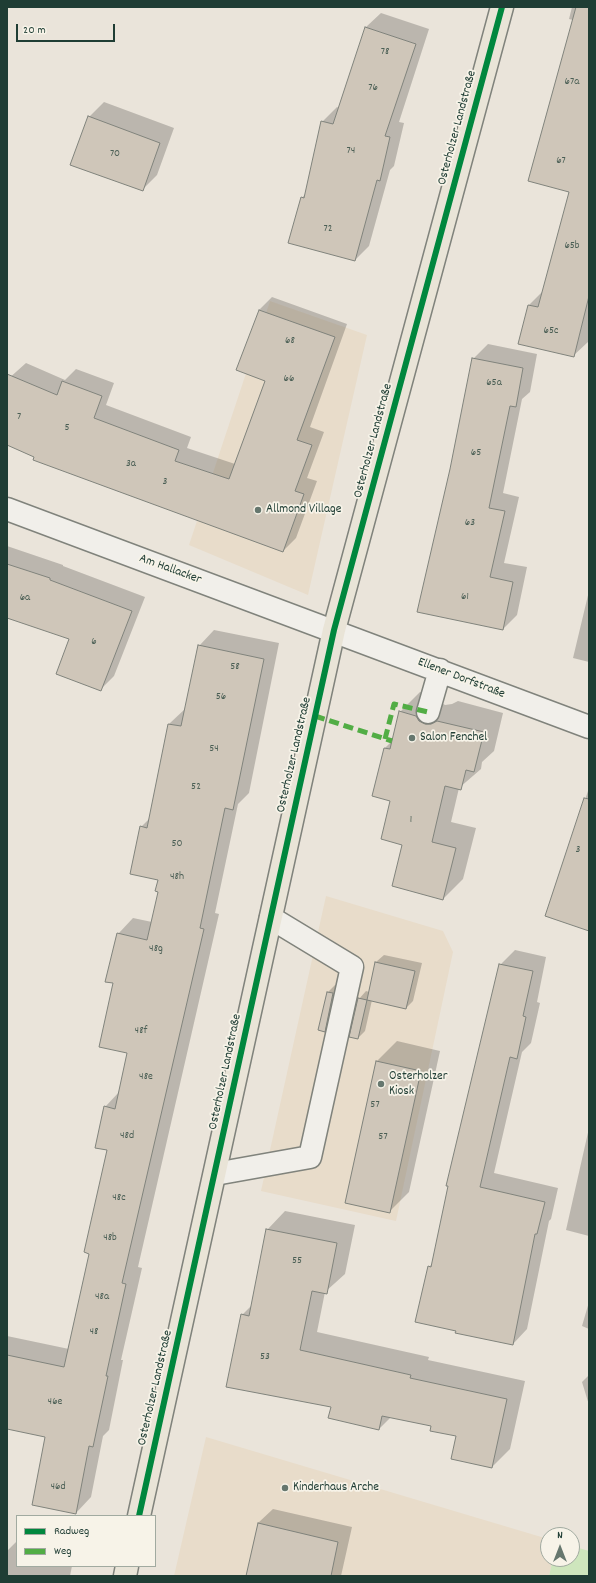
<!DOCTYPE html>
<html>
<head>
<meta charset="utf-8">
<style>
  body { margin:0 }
  #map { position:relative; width:596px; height:1583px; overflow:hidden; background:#eae4da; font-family:Dekko,sans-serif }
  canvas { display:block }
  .frame { position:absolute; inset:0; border:8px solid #1f3d34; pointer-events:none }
  .legend { position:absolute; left:16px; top:1515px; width:140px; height:52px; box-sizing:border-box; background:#f7f3e8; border:1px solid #a1aaa0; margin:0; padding:5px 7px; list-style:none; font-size:12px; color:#1f3d34 }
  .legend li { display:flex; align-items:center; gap:8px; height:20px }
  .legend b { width:20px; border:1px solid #a1aaa0 }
  .north { position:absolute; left:540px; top:1527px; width:40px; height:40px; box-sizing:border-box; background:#f7f3e8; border:1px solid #a1aaa0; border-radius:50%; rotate:0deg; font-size:11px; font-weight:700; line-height:16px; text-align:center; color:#1f3d34 }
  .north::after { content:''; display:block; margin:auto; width:14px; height:18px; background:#66776e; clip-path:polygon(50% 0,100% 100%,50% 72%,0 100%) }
  .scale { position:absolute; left:16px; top:24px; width:99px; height:18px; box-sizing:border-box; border:2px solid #1f3d34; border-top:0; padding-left:5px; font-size:12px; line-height:14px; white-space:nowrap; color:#1f3d34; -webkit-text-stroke:3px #f7f3e8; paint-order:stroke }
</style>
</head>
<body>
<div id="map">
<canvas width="596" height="1583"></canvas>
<div class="frame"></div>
<ul class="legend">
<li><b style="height:5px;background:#00873e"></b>Radweg</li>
<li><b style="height:5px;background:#52ad45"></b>Weg</li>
</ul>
<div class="north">N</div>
<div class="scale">20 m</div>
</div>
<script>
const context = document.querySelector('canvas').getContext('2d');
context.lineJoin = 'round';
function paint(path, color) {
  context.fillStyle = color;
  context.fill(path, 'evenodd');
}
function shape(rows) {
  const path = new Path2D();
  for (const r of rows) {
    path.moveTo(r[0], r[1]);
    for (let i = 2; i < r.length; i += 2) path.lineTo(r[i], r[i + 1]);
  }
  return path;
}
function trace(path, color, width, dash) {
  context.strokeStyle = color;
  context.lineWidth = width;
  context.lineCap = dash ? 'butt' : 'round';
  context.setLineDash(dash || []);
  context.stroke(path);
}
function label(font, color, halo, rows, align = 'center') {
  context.font = font + ' Dekko,sans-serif';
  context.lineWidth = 3.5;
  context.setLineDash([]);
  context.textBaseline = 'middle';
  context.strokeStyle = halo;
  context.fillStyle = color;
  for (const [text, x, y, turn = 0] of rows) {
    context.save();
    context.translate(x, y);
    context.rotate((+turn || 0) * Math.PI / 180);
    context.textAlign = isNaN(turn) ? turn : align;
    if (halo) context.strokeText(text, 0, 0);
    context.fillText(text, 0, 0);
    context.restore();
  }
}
const built = shape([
  [270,301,367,335,308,595,189,545],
  [326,896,443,931,453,952,396,1221,261,1191],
  [206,1437,548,1539,548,1559,553,1559,549,1576,174,1576]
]);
const green = shape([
  [572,1546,589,1551,589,1576,549,1576,553,1559,572,1559]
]);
const shadow = shape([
  [572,7,589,7,589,337,588,342,573,356,529,305,543,291,571,191,573,20,569,19],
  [381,13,429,29,399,122,404,123,394,166,390,170,369,246,355,260,302,198,306,193,322,122,337,107,339,108,366,27],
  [104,102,174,128,157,175,142,190,89,117],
  [272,297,347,324,310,427,324,432,307,478,317,481,296,538,283,551,7,444,7,380,26,363,65,380,76,369,114,383,106,405,191,437,187,448,235,464,266,381,259,310],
  [488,344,537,354,530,392,522,399,503,493,519,497,504,563,527,567,517,615,503,629,451,469,473,359],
  [7,546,63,565,63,566,145,597,114,676,100,690,70,638,7,617],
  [589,591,589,662,573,658],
  [214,630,279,643,249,793,238,804,215,913,219,914,138,1267,142,1268,121,1360,123,1360,109,1430,103,1436,91,1497,76,1513,46,1436,7,1428,7,1336,69,1349,90,1253,108,1149,105,1107,120,1091,129,1052,114,983,118,934,133,918,152,922,160,891,159,880,141,827,150,818,169,724,186,708,199,646],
  [420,692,436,696,439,701,445,705,452,704,458,701,503,713,494,751,482,762,481,769,459,788,451,822,476,828,463,879,443,899,404,844,392,800,385,748,393,740,400,712],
  [589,788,589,930,546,916],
  [515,950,546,957,537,1002,540,1003,531,1043,522,1052,494,1173,558,1188,551,1219,549,1221,527,1329,513,1344,457,1330,429,1267,433,1263,500,965],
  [384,955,422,963,413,1001,406,1008,372,1000,365,1031,358,1038,359,999,366,991,369,992,376,962],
  [335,985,340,986,332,1023,325,1030,319,1029,328,992],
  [397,1041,440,1051,409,1192,389,1212,377,1061],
  [589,1128,589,1236,566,1230],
  [285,1211,355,1225,345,1274,325,1292,317,1332,429,1357,428,1360,525,1381,510,1449,492,1467,458,1435,432,1426,391,1417,379,1429,332,1407,242,1315,252,1305,267,1230],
  [589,1302,589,1329,582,1326],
  [589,1375,589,1405,582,1382],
  [273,1509,352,1527,341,1576,247,1576,258,1523],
  [17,1541,17,1566,72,1566,70,1576,7,1576,7,1551]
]);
const building = shape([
  [576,7,589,7,589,296,574,357,518,344,528,305,538,307,569,192,528,181,576,7],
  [365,27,416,44,385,136,390,137,380,181,377,180,355,261,288,243,301,197,304,198,321,121,333,124,365,27],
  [88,116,160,143,143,191,70,165,88,116],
  [259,310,335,337,297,440,312,445,295,491,304,494,283,552,33,460,34,457,7,445,7,374,57,395,62,381,102,396,94,418,179,450,175,461,229,479,265,381,236,370,259,310],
  [472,358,523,368,516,407,510,406,489,508,505,511,490,577,513,582,503,630,417,612,450,469,472,358],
  [7,564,50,578,50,580,132,611,101,691,56,674,69,639,7,618,7,564],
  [198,645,264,659,233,810,225,808,200,928,204,929,122,1283,126,1284,106,1376,108,1376,93,1447,89,1446,76,1514,32,1505,45,1437,7,1429,7,1355,64,1367,89,1254,84,1252,107,1150,95,1148,104,1106,115,1109,127,1053,99,1047,113,983,105,982,117,933,147,940,158,892,155,891,158,880,130,874,140,826,147,828,168,724,181,726,198,645],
  [399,711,416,716,419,721,425,724,431,724,437,721,484,732,474,772,466,770,461,790,445,786,432,842,456,848,443,900,392,886,402,845,381,839,390,801,372,796,384,748,390,749,399,711],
  [584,798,589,799,589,931,545,916,584,798],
  [375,962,415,971,406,1009,367,1000,375,962],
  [499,964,533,971,523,1016,526,1017,517,1059,510,1057,480,1187,545,1202,537,1234,535,1234,513,1345,455,1333,456,1331,415,1322,428,1266,431,1267,448,1186,446,1186,499,964],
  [327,992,333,993,325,1032,318,1030,327,992],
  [358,998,367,1000,358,1039,349,1037,358,998],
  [376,1061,421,1071,390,1213,345,1203,376,1061],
  [266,1229,337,1243,327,1294,312,1291,300,1350,411,1375,410,1378,507,1399,492,1468,451,1459,456,1436,430,1431,431,1426,382,1416,379,1430,328,1418,331,1407,226,1387,241,1314,249,1316,266,1229],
  [258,1523,338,1542,331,1576,246,1576,258,1523]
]);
const minor = shape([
  [7,509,589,727],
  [428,712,440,670],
  [215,1174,310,1157,352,967,271,918]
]);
const major = shape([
  [139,1516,334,630,502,7],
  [125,1576,127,1566]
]);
const quiet = shape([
  [315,716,392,741],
  [385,739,394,704,428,712]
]);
const cycleway = shape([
  [139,1516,334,630,502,7]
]);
const markers = [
  [258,510,4,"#66776e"],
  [412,738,4,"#66776e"],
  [381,1084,4,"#66776e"],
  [285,1488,4,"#66776e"]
];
const numberNames = [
  ["78",385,52],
  ["67a",572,82],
  ["76",373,88],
  ["74",351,151],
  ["70",115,154],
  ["67",561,161],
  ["72",328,229],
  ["65b",572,246],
  ["65c",551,331],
  ["68",290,341],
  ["66",289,379],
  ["65a",494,383],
  ["7",19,417],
  ["5",67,428],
  ["65",476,453],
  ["3a",131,464],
  ["3",165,482],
  ["63",470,523],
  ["61",465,597],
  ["6a",25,598],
  ["6",94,642],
  ["58",235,667],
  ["56",221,697],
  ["54",214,749],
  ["52",196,787],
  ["1",411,820],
  ["50",177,844],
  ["3",578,850],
  ["48h",177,877],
  ["48g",156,949],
  ["48f",141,1031],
  ["48e",146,1077],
  ["57",375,1105],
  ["48d",127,1136],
  ["57",383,1137],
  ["48c",119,1198],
  ["48b",110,1238],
  ["55",297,1261],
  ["48a",102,1297],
  ["48",94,1332],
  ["53",265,1357],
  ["46e",55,1402],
  ["46d",58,1487]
];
const streetNames = [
  ["Osterholzer Landstraße",458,128,-75],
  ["Osterholzer Landstraße",374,441,-75],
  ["Am Hallacker",170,570,20],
  ["Ellener Dorfstraße",461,679,21],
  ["Osterholzer Landstraße",295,755,-77],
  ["Osterholzer Landstraße",226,1072,-78],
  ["Osterholzer Landstraße",156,1388,-77]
];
const poiNames = [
  ["Allmond Village",266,510],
  ["Salon Fenchel",420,738],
  ["Osterholzer",389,1077],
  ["Kiosk",389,1092],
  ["Kinderhaus Arche",293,1488]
];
paint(built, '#e8dcca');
paint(green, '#cee6bd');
paint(shadow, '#0003');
paint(building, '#cfc6b9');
trace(building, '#80837c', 1);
trace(minor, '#80837c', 25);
trace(major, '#80837c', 25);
trace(minor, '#f1efea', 22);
trace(major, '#e9e4d7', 22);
trace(quiet, '#52ad45', 5, [10, 5]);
trace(cycleway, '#00873e', 6);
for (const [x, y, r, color] of markers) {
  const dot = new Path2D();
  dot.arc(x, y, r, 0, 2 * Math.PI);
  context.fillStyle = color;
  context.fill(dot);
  trace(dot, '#f7f3e8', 1.5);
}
label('11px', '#4b5f55', null, numberNames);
label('13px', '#1f3d34', '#f7f3e8', streetNames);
label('13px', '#1f3d34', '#f7f3e8', poiNames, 'left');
</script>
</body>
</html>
